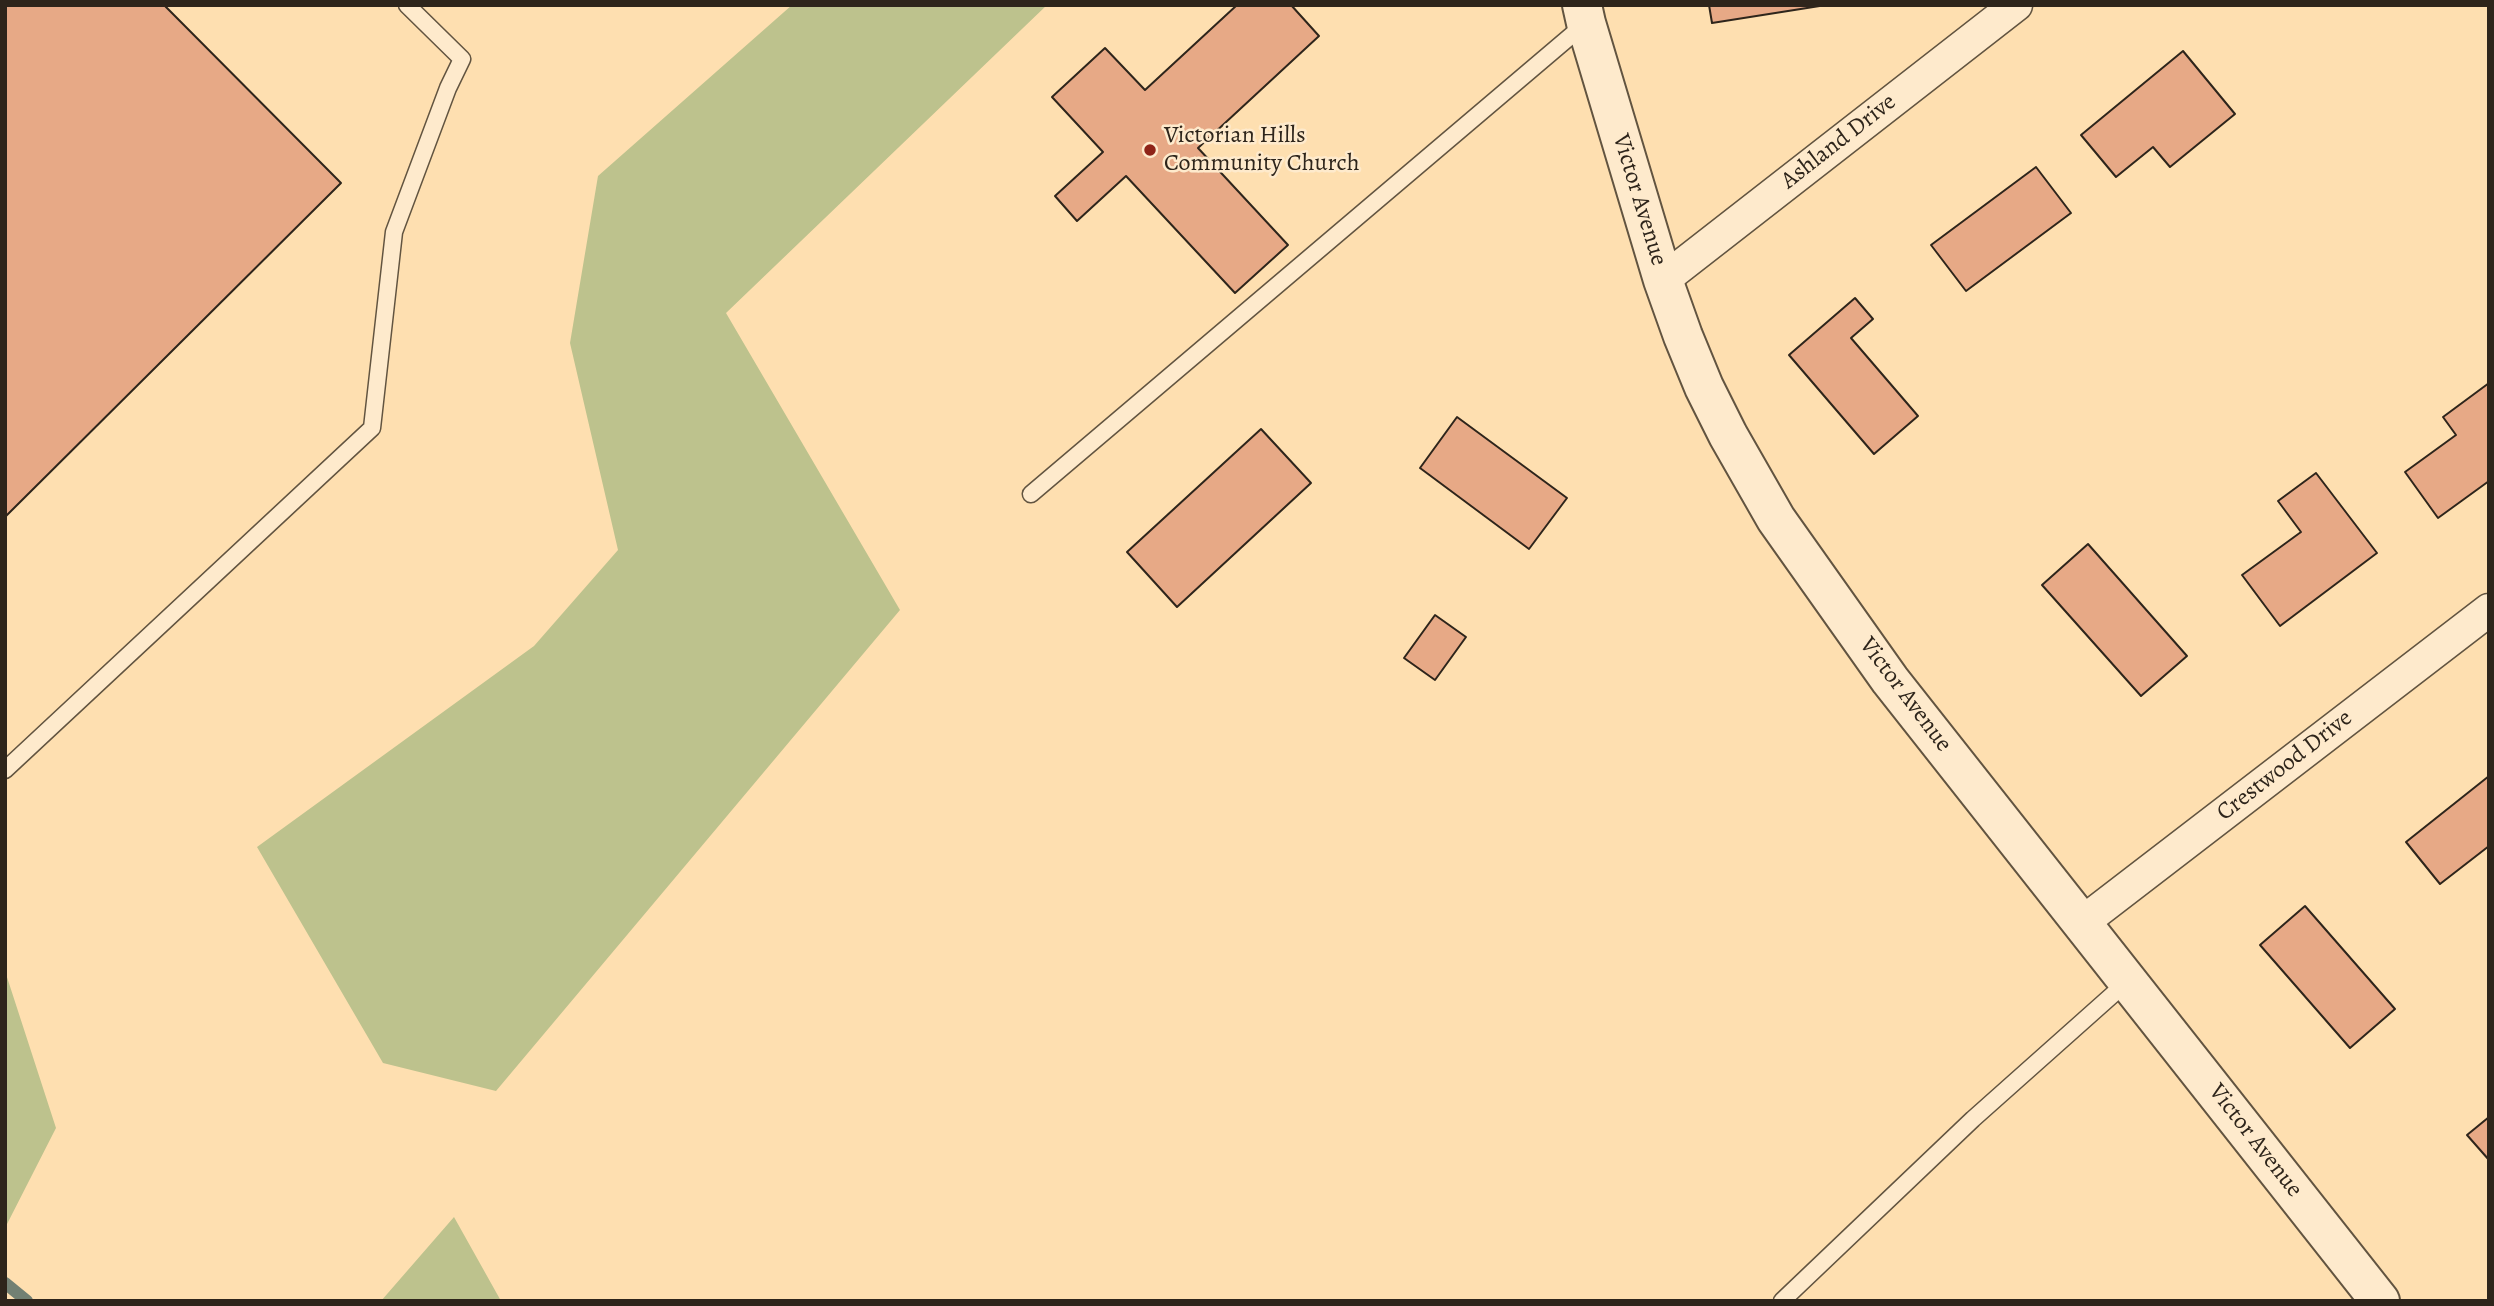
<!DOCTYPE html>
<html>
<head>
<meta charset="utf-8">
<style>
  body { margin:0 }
  #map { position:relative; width:2494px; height:1306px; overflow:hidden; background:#fedfb0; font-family:Alegreya,serif }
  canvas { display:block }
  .frame { position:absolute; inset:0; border:7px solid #2e251b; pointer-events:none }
</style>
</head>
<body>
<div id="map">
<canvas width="2494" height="1306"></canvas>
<div class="frame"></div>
</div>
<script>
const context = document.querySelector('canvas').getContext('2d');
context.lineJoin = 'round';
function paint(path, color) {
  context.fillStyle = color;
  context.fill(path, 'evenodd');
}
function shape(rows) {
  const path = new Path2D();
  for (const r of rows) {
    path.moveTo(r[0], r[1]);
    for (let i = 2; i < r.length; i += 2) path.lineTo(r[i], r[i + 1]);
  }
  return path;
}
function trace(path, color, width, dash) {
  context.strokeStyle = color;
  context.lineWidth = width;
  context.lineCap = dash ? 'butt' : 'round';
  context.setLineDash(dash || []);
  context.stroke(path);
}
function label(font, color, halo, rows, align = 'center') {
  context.font = font + ' Alegreya,serif';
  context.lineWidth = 5;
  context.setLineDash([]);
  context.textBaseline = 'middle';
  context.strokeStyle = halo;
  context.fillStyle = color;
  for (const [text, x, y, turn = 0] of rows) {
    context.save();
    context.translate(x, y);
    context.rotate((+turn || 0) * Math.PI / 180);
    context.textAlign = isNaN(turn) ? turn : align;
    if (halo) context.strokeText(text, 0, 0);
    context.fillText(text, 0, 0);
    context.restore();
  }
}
const green = shape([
  [792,5,1047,5,726,313,900,610,496,1091,383,1063,257,847,534,646,618,550,570,343,598,176],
  [5,971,56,1128,5,1228],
  [454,1217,501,1301,381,1301]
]);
const stream = shape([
  [5,1283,27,1301]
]);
const building = shape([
  [5,5,164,5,341,183,5,517,5,5],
  [1237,5,1291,5,1319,36,1198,148,1288,245,1235,293,1126,176,1077,221,1055,196,1103,152,1052,97,1105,48,1145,90,1237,5],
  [1709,5,1826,5,1712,23,1709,5],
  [2183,51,2235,114,2170,167,2153,147,2116,177,2081,135,2183,51],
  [2036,167,2071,213,1966,291,1931,245,2036,167],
  [1855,298,1873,319,1851,338,1918,416,1874,454,1789,355,1855,298],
  [2489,383,2489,481,2438,518,2405,472,2456,435,2443,417,2489,383],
  [1457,417,1567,498,1529,549,1420,468,1457,417],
  [1261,429,1311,483,1177,607,1127,552,1261,429],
  [2316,473,2377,553,2280,626,2242,575,2301,532,2278,501,2316,473],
  [2088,544,2187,656,2141,696,2042,585,2088,544],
  [1435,615,1466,637,1435,680,1404,658,1435,615],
  [2489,776,2489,846,2440,884,2406,842,2489,776],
  [2305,906,2395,1009,2350,1048,2260,945,2305,906],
  [2489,1117,2489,1160,2467,1135,2489,1117]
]);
const service = shape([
  [1031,494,1586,23],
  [5,770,372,428,394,232,448,88,462,59,407,5],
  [1782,1301,1973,1119,2128,981]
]);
const minor = shape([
  [1663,280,2016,5],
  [2083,922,2489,610]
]);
const tertiary = shape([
  [1582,5,1586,23,1663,280,1683,336,1704,387,1728,435,1776,519,1890,680,2380,1301]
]);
const markers = [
  [1150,150,7,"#8f2418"]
];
const poiNames = [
  ["Victorian Hills",1164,136],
  ["Community Church",1164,164]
];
const streetNames = [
  ["Ashland Drive",1839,142,-38],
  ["Victor Avenue",1639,200,73],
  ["Victor Avenue",1905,695,53],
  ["Crestwood Drive",2285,766,-38],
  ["Victor Avenue",2255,1141,52]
];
paint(green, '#bdc28d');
trace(stream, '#728073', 12);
paint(building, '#e7a986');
trace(building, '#2e251b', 2);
trace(service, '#625440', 19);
trace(minor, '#625440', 35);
trace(tertiary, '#625440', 42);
trace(service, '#feeacc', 16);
trace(minor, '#feeacc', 32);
trace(tertiary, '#feeacc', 38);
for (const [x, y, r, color] of markers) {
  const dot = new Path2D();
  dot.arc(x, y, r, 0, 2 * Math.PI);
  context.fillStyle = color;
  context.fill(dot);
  trace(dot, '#feeacc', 2.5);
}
label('24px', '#2e251b', '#feeacc', poiNames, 'left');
label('24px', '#2e251b', '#feeacc', streetNames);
</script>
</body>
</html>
